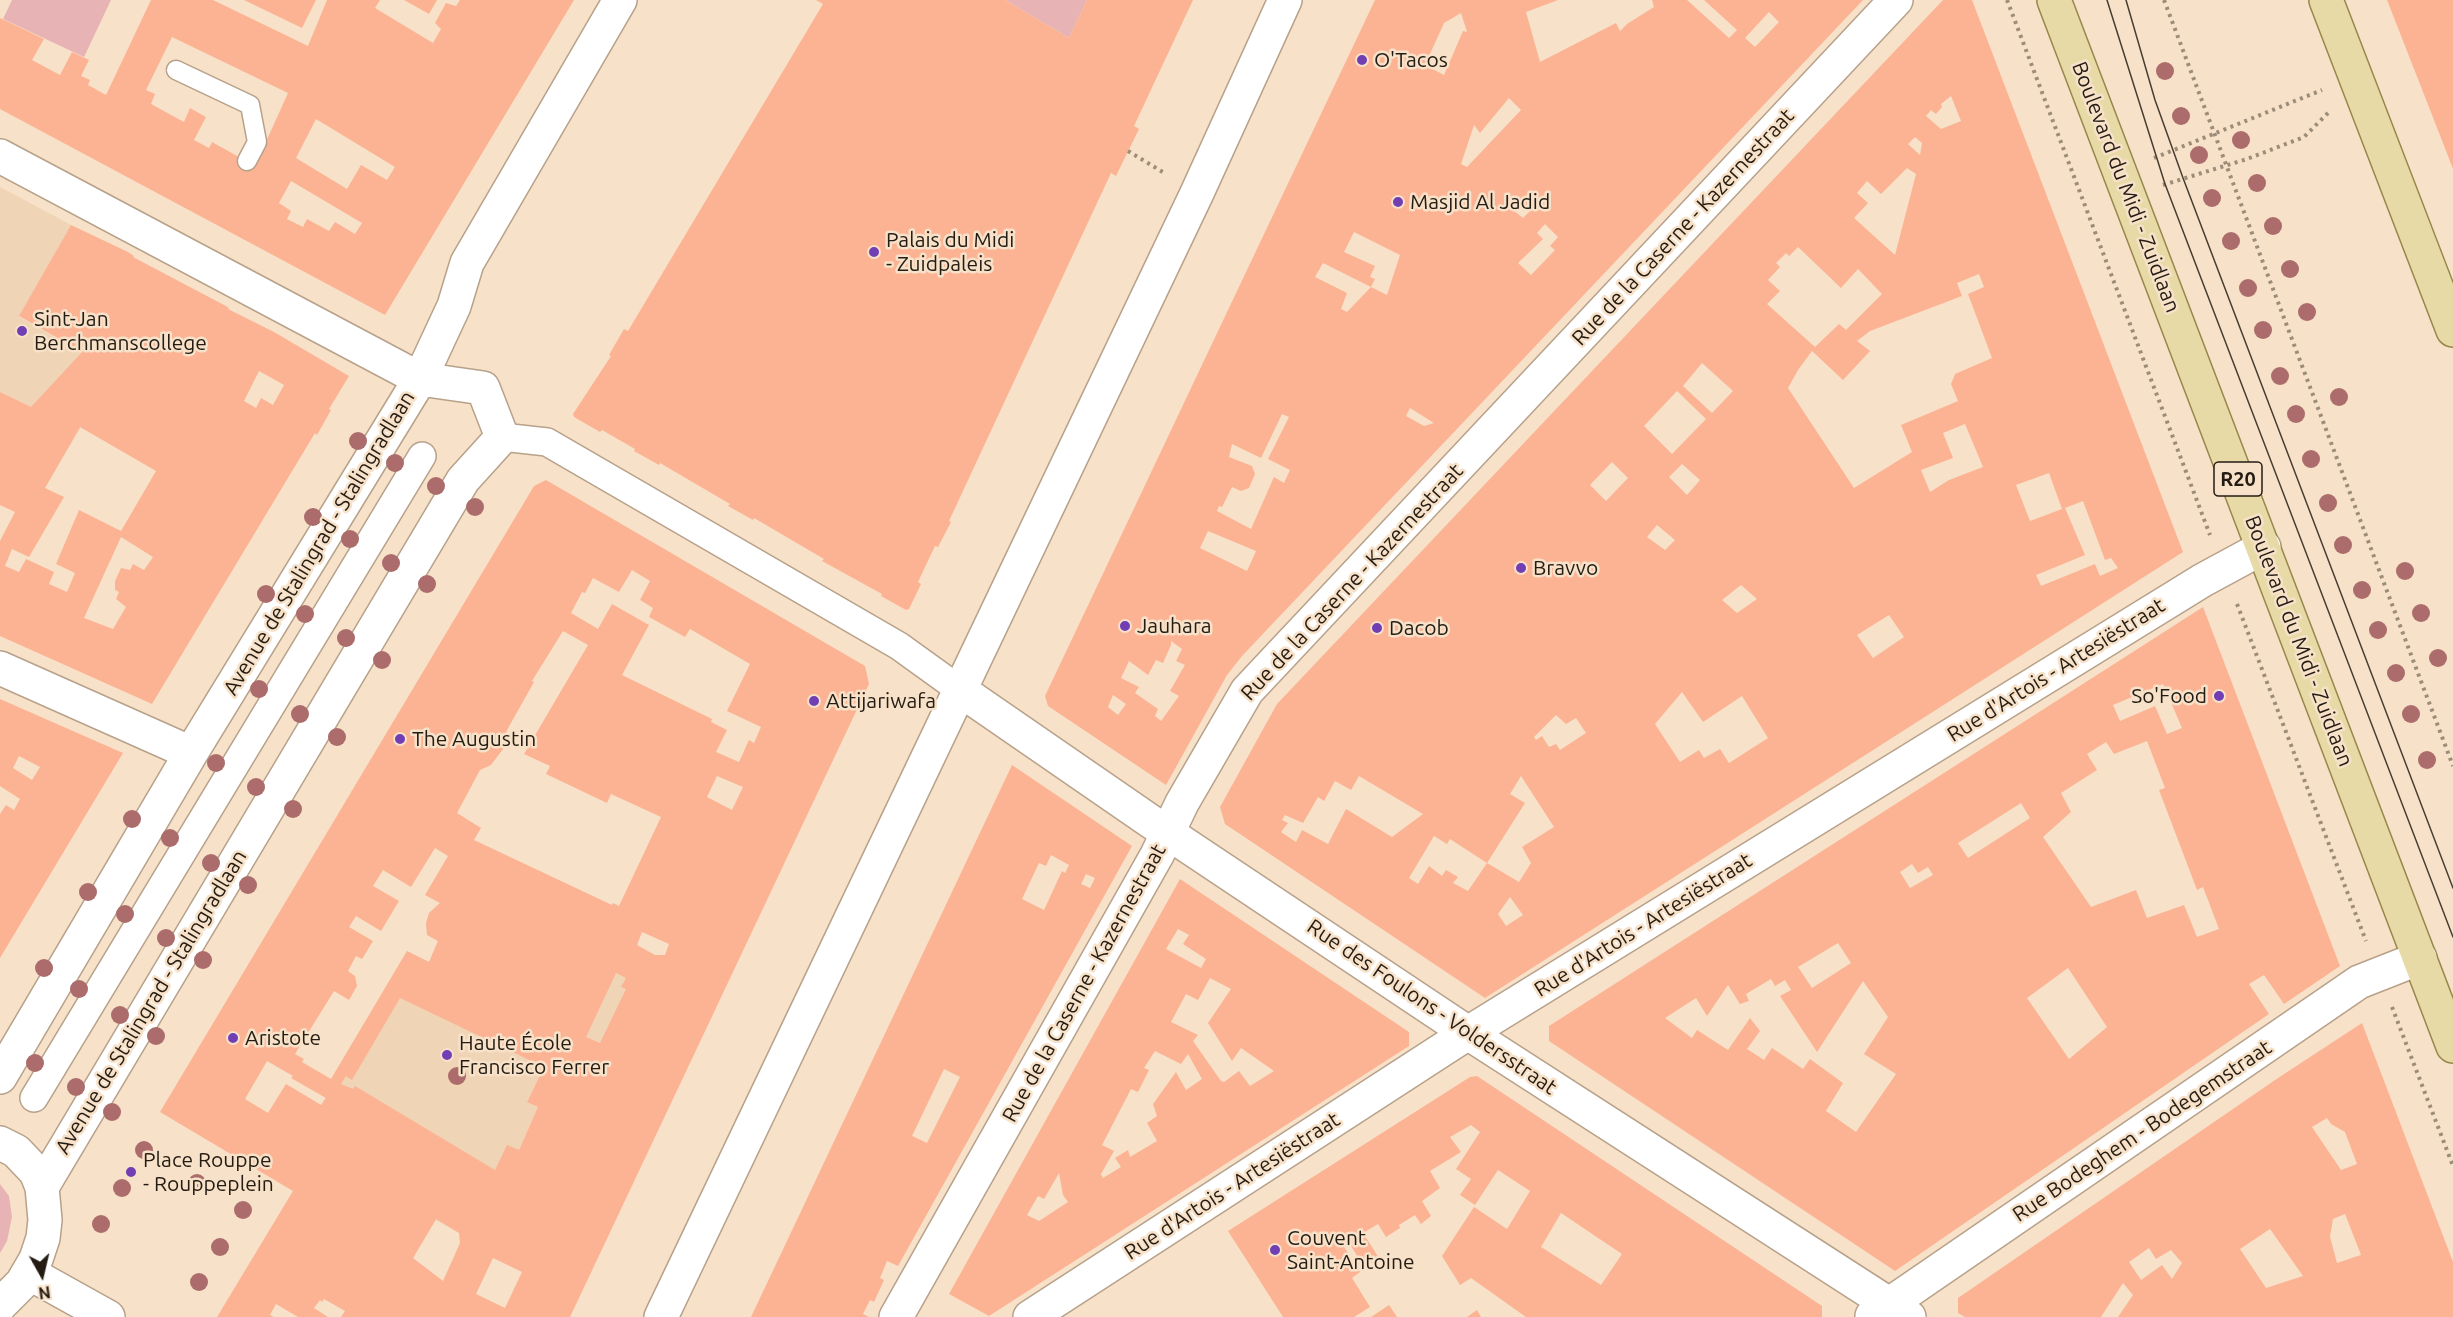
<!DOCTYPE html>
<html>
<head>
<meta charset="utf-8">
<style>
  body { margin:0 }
  #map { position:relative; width:2453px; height:1317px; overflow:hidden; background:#f7e1c8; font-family:Ubuntu,sans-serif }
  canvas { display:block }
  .north { position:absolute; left:12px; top:1245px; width:60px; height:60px; -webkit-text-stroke:4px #f7e1c8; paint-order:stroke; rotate:172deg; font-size:16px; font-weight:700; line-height:24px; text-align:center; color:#241c13 }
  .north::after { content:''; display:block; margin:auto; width:21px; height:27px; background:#241c13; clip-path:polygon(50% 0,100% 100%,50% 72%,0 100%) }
</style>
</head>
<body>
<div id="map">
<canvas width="2453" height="1317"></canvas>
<div class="north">N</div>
</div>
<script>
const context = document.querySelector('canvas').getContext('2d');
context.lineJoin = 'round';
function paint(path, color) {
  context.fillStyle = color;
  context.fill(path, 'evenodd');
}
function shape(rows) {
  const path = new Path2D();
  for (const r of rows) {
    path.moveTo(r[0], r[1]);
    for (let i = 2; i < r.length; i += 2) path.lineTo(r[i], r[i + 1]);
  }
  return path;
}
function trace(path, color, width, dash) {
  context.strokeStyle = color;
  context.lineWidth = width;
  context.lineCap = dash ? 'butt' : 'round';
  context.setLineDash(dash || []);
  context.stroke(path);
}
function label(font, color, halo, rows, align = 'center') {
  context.font = font + ' Ubuntu,sans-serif';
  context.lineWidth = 5;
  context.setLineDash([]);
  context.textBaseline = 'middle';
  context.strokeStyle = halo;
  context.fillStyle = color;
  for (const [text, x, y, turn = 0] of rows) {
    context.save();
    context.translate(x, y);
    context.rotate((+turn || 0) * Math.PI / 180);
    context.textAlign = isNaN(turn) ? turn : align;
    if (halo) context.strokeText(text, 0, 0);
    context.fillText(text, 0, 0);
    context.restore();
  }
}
const built = shape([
  [0,187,71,225,19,317,77,349,79,346,117,366,45,488,0,466],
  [440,903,601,951,717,1005,681,1082,564,1028,527,1101,538,1107,519,1150,495,1170,459,1233,436,1220,410,1263,283,1185,268,1113,286,1084,321,1105,329,1092,341,1084,331,1079,407,951,429,962,438,941,427,935,426,926,429,913]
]);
const green = shape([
  [12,0,111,0,84,57,3,19],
  [1005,0,1087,0,1069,38],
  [0,1184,9,1196,12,1217,7,1241,0,1253]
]);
const building = shape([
  [151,0,213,0,308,46,327,0,380,0,375,8,433,43,441,29,435,23,446,3,456,6,460,0,574,0,385,315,0,109,0,18,44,39,32,60,60,75,72,52,89,60,81,76,90,80,88,85,106,95],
  [172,37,288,93,255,166,212,142,209,148,194,140,206,117,190,108,184,122,151,104,155,94,146,90],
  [316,119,395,167,387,180,361,165,347,189,296,158],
  [291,181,362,223,355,234,335,222,329,231,307,219,303,227,287,219,291,211,279,203],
  [244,0,316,0,302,28],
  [404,0,437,0,429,14],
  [816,0,1005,0,1069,38,1087,0,1193,0,1134,126,1139,129,1116,176,1111,173,949,521,951,522,938,547,935,546,918,582,921,584,909,609,906,610,881,596,882,594,822,561,824,559,754,518,753,520,728,506,730,504,660,463,659,465,634,451,635,449,602,430,600,432,574,417,573,414,611,356,609,355,624,329,628,331,823,4],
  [1375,0,1558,0,1526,12,1540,62,1616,23,1620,31,1627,24,1654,7,1652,0,1687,0,1729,38,1737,30,1704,0,1863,0,1242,656,1227,675,1166,785,1048,706,1045,696],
  [1769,12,1779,22,1755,47,1745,38],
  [1461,13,1467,32,1463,31,1444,75,1425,65,1444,23],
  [1509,98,1521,110,1467,167,1461,164,1474,125,1480,133],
  [1517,199,1530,211,1523,218,1509,207],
  [1545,224,1558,237,1550,246,1555,250,1531,275,1518,263,1543,239,1537,233],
  [1354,232,1400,255,1387,295,1371,287,1347,312,1341,309,1347,293,1315,277,1323,263,1371,287,1375,279,1370,277,1375,266,1344,252],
  [1410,408,1434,423,1424,426,1406,416],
  [1282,414,1289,417,1268,459,1290,470,1284,483,1274,477,1251,529,1217,511,1219,506,1222,507,1232,487,1241,491,1249,488,1255,474,1252,466,1229,457,1232,444,1261,458],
  [1208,531,1256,551,1247,571,1200,548],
  [1171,641,1182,649,1176,661,1185,665,1170,691,1179,696,1161,721,1155,716,1158,709,1135,693,1139,687,1121,678,1129,661,1148,675,1156,660,1163,663,1171,645],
  [1113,695,1126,704,1118,715,1108,707],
  [1943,0,1972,0,2183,552,1485,998,1225,824,1220,807,1277,704],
  [1951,96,1961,121,1941,129,1926,116,1931,110,1936,114,1942,107,1941,104],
  [1915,137,1922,143,1920,155,1908,144],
  [1907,168,1916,174,1895,255,1854,218,1868,203,1857,193,1867,181,1881,194],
  [1798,247,1841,288,1858,269,1882,294,1846,330,1839,324,1815,347,1767,304,1780,291,1768,280,1780,267,1776,263,1786,253,1789,256],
  [1979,274,1984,287,1968,294,1992,358,1955,374,1951,384,1958,401,1901,425,1912,452,1854,488,1788,388,1798,370,1812,351,1843,380,1870,351,1857,341,1870,331,1962,296,1957,283],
  [1702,363,1733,391,1712,413,1683,386],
  [1677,391,1706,419,1672,454,1644,426],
  [1965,424,1983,467,1949,480,1930,492,1921,470,1953,458,1943,433],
  [1612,462,1628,478,1606,501,1590,485],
  [1682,464,1700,480,1687,495,1669,477],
  [2049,473,2062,509,2030,521,2016,485],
  [2083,501,2105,560,2111,558,2118,568,2100,576,2095,564,2041,586,2036,575,2085,555,2065,508],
  [1657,525,1675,540,1665,550,1647,537],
  [1741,585,1757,599,1737,613,1722,600],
  [1889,615,1904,637,1873,658,1857,635],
  [1682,692,1703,722,1742,696,1768,738,1729,763,1720,749,1704,758,1699,750,1680,762,1655,724],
  [1556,715,1566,724,1576,718,1586,733,1560,750,1556,744,1549,747,1542,736,1536,740,1534,737],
  [1359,776,1423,814,1392,837,1346,809,1328,844,1302,830,1296,842,1281,832,1288,823,1282,820,1285,815,1303,823,1318,797,1324,801,1335,781,1351,790],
  [1521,776,1554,827,1522,847,1531,863,1519,882,1487,863,1468,891,1453,883,1458,877,1446,870,1442,876,1429,866,1418,884,1409,878,1434,836,1447,844,1450,839,1487,863,1525,803,1510,794],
  [1510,897,1523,915,1506,926,1498,914],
  [2387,0,2453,0,2453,169,2434,120],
  [71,225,128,252,134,256,133,257,224,305,229,308,228,309,274,332,349,376,329,409,331,410,317,435,315,433,152,704,0,636,0,541,15,512,0,505,0,392,31,407,85,349,79,346,77,349,19,316],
  [259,371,284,385,273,405,261,398,256,408,244,401],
  [80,427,156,471,121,531,79,510,56,564,75,573,67,592,49,584,54,572,26,559,19,572,5,566,12,549,29,557,64,497,45,488],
  [121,537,153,557,144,570,133,564,130,570,121,568,115,581,115,590,119,592,116,599,126,607,113,629,84,618],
  [546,480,865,666,869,684,570,1317,341,1317,345,1311,324,1299,322,1302,320,1300,314,1308,328,1317,298,1317,276,1304,270,1315,274,1317,217,1317,293,1191,160,1112,534,486],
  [632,570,650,581,640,600,653,608,649,617,685,637,690,629,750,664,727,711,761,727,754,743,749,740,739,762,716,752,727,730,711,722,712,719,622,675,649,625,612,604,598,629,571,613,582,592,585,593,593,578,619,592],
  [563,631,588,645,524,754,550,766,546,774,607,803,611,794,661,817,619,906,613,903,612,905,474,840,481,828,457,813,480,770,491,765,503,749,507,730,534,682,532,681],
  [717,776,743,787,732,810,707,797],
  [435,848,448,856,425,895,440,903,429,913,426,923,427,935,438,941,429,962,407,951,331,1079,302,1062,304,1059,295,1054,334,991,349,1000,357,986,355,976,348,971,356,956,362,959,373,941,349,927,356,916,381,931,399,901,373,886,383,870,411,887],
  [642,932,669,944,665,955,655,955,637,945],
  [616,973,626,978,621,987,626,989,600,1043,586,1037],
  [400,998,544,1067,527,1102,538,1107,519,1150,507,1145,495,1170,355,1086,353,1089,341,1084,346,1076,352,1080],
  [267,1061,293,1076,291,1078,326,1098,321,1105,286,1084,268,1113,245,1099],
  [436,1219,459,1233,460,1243,443,1281,413,1258],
  [493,1258,522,1272,505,1308,476,1294],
  [2203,607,2340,966,2284,1004,2264,975,2249,984,2269,1014,1895,1271,1549,1041,1549,1026],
  [2163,684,2182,728,2167,734,2155,706,2120,721,2113,705],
  [2147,741,2165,788,2159,790,2197,890,2203,887,2219,929,2197,937,2184,905,2147,918,2136,890,2091,907,2043,837,2071,812,2061,793,2097,770,2087,754,2106,742,2114,754],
  [2021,803,2030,818,1968,858,1958,843],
  [1912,864,1918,873,1928,867,1933,875,1910,888,1900,872],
  [1838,943,1851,963,1812,988,1798,967],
  [2068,968,2107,1027,2069,1059,2027,998],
  [1771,979,1775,986,1785,980,1791,990,1780,996,1817,1052,1863,981,1888,1017,1864,1054,1896,1074,1856,1132,1826,1111,1843,1083,1810,1059,1803,1069,1772,1048,1764,1060,1747,1049,1760,1031,1750,1018,1728,1050,1697,1030,1692,1038,1665,1018,1696,998,1707,1016,1728,985,1740,1004,1749,1001,1746,994],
  [0,699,123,753,0,958,0,814,6,805,14,810,20,799,0,786],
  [19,756,40,767,32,780,13,768],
  [1012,765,1132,846,898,1266,887,1261,880,1278,884,1280,874,1302,870,1300,863,1314,869,1317,751,1317],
  [1051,855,1069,865,1065,873,1062,871,1044,910,1022,899,1039,863,1046,866],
  [1086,874,1095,878,1090,888,1081,884],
  [944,1069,960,1077,927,1143,912,1136],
  [1180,879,1409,1032,1409,1046,989,1316,949,1294],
  [1178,929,1189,935,1183,944,1206,959,1201,968,1166,949],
  [1210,978,1231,989,1208,1023,1232,1061,1241,1048,1274,1071,1250,1086,1239,1071,1224,1082,1221,1081,1193,1041,1198,1035,1171,1022,1186,994,1198,1000],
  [1155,1051,1181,1064,1188,1054,1202,1079,1186,1090,1176,1072,1153,1104,1157,1116,1147,1123,1157,1141,1130,1157,1128,1150,1115,1158,1121,1167,1103,1178,1101,1174,1114,1151,1102,1145,1131,1089,1138,1092,1149,1070,1144,1068],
  [1059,1173,1063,1195,1068,1202,1039,1221,1027,1215,1038,1196,1044,1199],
  [2362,1023,2453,1262,2453,1317,2118,1317,2133,1295,2123,1283,2101,1317,1965,1317,1958,1313,1958,1298,2278,1078],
  [2327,1118,2331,1124,2345,1132,2357,1164,2341,1170,2312,1127],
  [2345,1214,2361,1255,2337,1263,2330,1237,2333,1219],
  [2270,1229,2303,1276,2266,1288,2240,1249],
  [2149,1248,2156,1259,2171,1250,2182,1263,2172,1279,2162,1265,2141,1280,2129,1262],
  [1477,1076,1822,1306,1822,1317,1526,1317,1471,1278,1460,1285,1442,1256,1474,1207,1507,1229,1530,1191,1498,1170,1475,1205,1460,1195,1471,1179,1456,1169,1480,1132,1471,1125,1450,1137,1461,1152,1430,1171,1440,1188,1422,1201,1431,1216,1421,1224,1415,1215,1399,1225,1400,1228,1386,1237,1378,1224,1363,1233,1379,1258,1364,1267,1343,1233,1337,1236,1360,1272,1352,1278,1370,1307,1354,1317,1283,1317,1228,1231,1470,1077],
  [1561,1213,1622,1254,1601,1285,1541,1247],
  [1389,1305,1397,1317,1371,1317],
  [1477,1310,1481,1317,1467,1317]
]);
const path = shape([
  [2007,0,2210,535],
  [2164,0,2453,766],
  [1128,151,1166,174],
  [2154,158,2322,90],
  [2163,185,2247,159,2304,137,2329,112],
  [2237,604,2366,941],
  [2392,1007,2453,1166]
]);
const service = shape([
  [176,70,250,105,257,142,247,161]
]);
const pedestrian = shape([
  [502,437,547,442,899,646,960,690],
  [34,1098,422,456]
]);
const minor = shape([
  [0,156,420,379,483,388,502,437,463,480,42,1187],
  [0,668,191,753],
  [960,690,1150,821,1468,1033,1909,1317],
  [0,1077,191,753,420,379,454,306,467,263,620,0],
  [0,1143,16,1151,36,1172,42,1187,45,1220,43,1238,36,1259,22,1283,0,1305],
  [29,1273,108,1317],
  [1872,1316,2359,982,2420,958],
  [896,1317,1157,855,1182,803,1247,691,1896,0],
  [1030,1317,1468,1033,2203,580,2264,547]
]);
const tertiary = shape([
  [661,1317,1197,193,1285,0]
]);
const primary = shape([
  [2054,0,2453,1046],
  [2326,0,2453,330]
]);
const tram = shape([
  [2107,0,2165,184,2453,937],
  [2126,0,2155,100,2183,178,2453,888]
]);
const trees = [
  [2165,71],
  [2181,116],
  [2241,140],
  [2199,155],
  [2257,183],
  [2212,198],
  [2273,226],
  [2231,241],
  [2290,269],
  [2248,288],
  [2307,312],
  [2263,330],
  [2280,376],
  [2339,397],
  [2296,414],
  [358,441],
  [2311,459],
  [395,463],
  [436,486],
  [2328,503],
  [475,507],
  [313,517],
  [350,539],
  [2343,545],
  [391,563],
  [2405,571],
  [427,584],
  [2362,590],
  [266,594],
  [2421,613],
  [305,614],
  [2378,630],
  [346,638],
  [2438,658],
  [382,660],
  [2396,673],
  [259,689],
  [300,714],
  [2411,714],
  [337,737],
  [2427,760],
  [216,763],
  [256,787],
  [293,809],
  [132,819],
  [170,838],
  [211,863],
  [248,885],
  [88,892],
  [125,914],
  [166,938],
  [203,960],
  [44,968],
  [79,989],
  [120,1015],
  [156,1036],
  [35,1063],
  [457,1076],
  [76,1087],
  [112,1112],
  [144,1150],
  [197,1183],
  [122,1188],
  [243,1210],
  [101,1224],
  [220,1247],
  [199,1282]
];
const markers = [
  [1362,60,6,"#723eb4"],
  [1398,202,6,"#723eb4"],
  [874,252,6,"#723eb4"],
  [22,331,6,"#723eb4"],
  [1521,568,6,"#723eb4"],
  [1125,626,6,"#723eb4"],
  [1377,628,6,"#723eb4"],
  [2219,696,6,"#723eb4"],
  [814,701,6,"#723eb4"],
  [400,739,6,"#723eb4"],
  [233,1038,6,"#723eb4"],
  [447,1055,6,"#723eb4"],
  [131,1172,6,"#723eb4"],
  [1275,1250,6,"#723eb4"]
];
const shields = [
  [2238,479,48]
];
const shieldNames = [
  ["R20",2238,479]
];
const poiNames = [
  ["O'Tacos",1374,60],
  ["Masjid Al Jadid",1410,202],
  ["Palais du Midi",886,240],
  ["- Zuidpaleis",886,264],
  ["Sint-Jan",34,319],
  ["Berchmanscollege",34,343],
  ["Bravvo",1533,568],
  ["Jauhara",1137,626],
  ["Dacob",1389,628],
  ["So'Food",2207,696,"right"],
  ["Attijariwafa",826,701],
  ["The Augustin",412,739],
  ["Aristote",245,1038],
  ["Haute École",459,1043],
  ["Francisco Ferrer",459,1067],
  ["Place Rouppe",143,1160],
  ["- Rouppeplein",143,1184],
  ["Couvent",1287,1238],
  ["Saint-Antoine",1287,1262]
];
const streetNames = [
  ["Boulevard du Midi - Zuidlaan",2126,187,69],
  ["Rue de la Caserne - Kazernestraat",1683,227,-47],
  ["Avenue de Stalingrad - Stalingradlaan",319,543,-59],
  ["Rue de la Caserne - Kazernestraat",1352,582,-47],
  ["Boulevard du Midi - Zuidlaan",2299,641,69],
  ["Rue d'Artois - Artesiëstraat",2056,670,-32],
  ["Rue d'Artois - Artesiëstraat",1643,925,-32],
  ["Rue de la Caserne - Kazernestraat",1084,983,-61],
  ["Avenue de Stalingrad - Stalingradlaan",151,1002,-59],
  ["Rue des Foulons - Voldersstraat",1432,1007,34],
  ["Rue Bodeghem - Bodegemstraat",2142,1131,-34],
  ["Rue d'Artois - Artesiëstraat",1232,1186,-33]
];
paint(built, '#f0d4b6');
paint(green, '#e7b3b4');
paint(building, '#fcb394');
trace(service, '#b7a18a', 21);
trace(pedestrian, '#b7a18a', 30);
trace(minor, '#b7a18a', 36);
trace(tertiary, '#b7a18a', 36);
trace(primary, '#98874c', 36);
trace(path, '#9c8c7a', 4, [3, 4.5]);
trace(service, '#fff', 18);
trace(pedestrian, '#fff', 27);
trace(minor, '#fff', 33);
trace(tertiary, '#fff', 33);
trace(primary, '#e7daa6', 33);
trace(tram, '#473d31', 1.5);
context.fillStyle = '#ab6c6b';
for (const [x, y] of trees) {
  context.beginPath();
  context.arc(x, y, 9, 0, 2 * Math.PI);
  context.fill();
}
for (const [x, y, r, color] of markers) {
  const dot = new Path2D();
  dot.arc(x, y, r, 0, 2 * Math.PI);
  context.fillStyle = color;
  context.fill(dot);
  trace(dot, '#f7e1c8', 2);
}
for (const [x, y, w] of shields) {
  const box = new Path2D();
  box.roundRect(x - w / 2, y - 17, w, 34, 4.5);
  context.fillStyle = '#f7e1c8';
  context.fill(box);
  trace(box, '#241c13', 1.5);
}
label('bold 20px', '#241c13', null, shieldNames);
label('21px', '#241c13', '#f7e1c8', poiNames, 'left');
label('21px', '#241c13', '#f7e1c8', streetNames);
</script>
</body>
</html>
